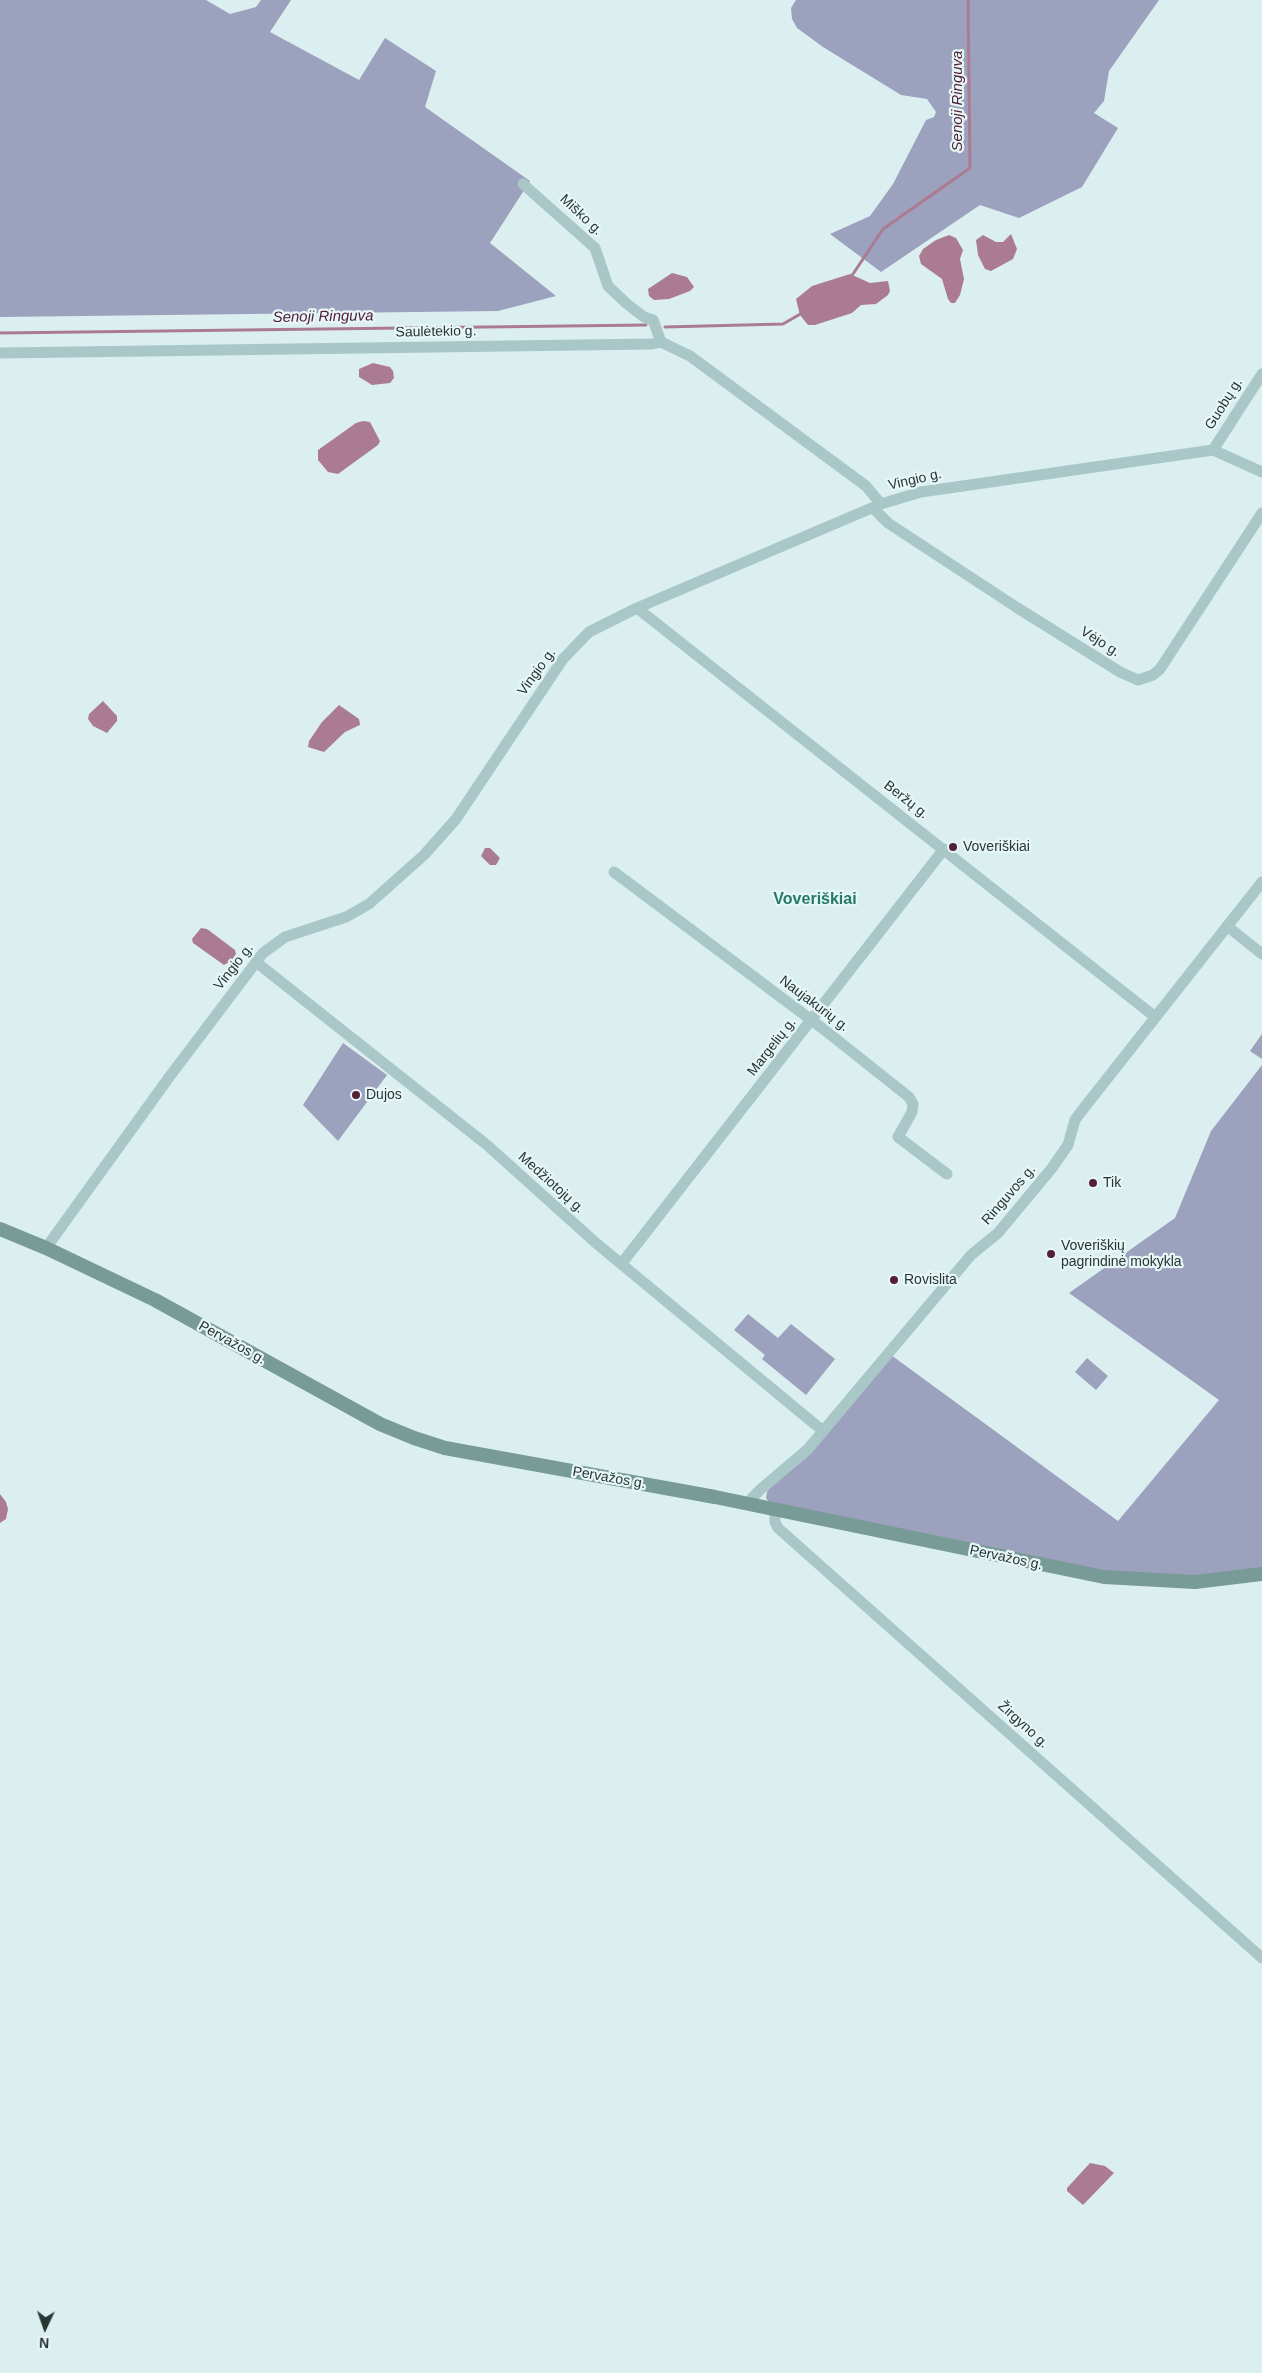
<!DOCTYPE html>
<html>
<head>
<meta charset="utf-8">
<style>
  body { margin:0 }
  #map { position:relative; width:1262px; height:2373px; overflow:hidden; background:#dbeff0; font-family:Helvetica,sans-serif }
  canvas { display:block }
  .north { position:absolute; left:20px; top:2303px; width:50px; height:50px; -webkit-text-stroke:4px #e7f7f8; paint-order:stroke; rotate:183deg; font-size:14px; font-weight:700; line-height:20px; text-align:center; color:#283532 }
  .north::after { content:''; display:block; margin:auto; width:18px; height:22px; background:#283532; clip-path:polygon(50% 0,100% 100%,50% 72%,0 100%) }
</style>
</head>
<body>
<div id="map">
<canvas width="1262" height="2373"></canvas>
<div class="north">N</div>
</div>
<script>
const context = document.querySelector('canvas').getContext('2d');
context.lineJoin = 'round';
function paint(path, color) {
  context.fillStyle = color;
  context.fill(path, 'evenodd');
}
function shape(rows) {
  const path = new Path2D();
  for (const r of rows) {
    path.moveTo(r[0], r[1]);
    for (let i = 2; i < r.length; i += 2) path.lineTo(r[i], r[i + 1]);
  }
  return path;
}
function trace(path, color, width, dash) {
  context.strokeStyle = color;
  context.lineWidth = width;
  context.lineCap = dash ? 'butt' : 'round';
  context.setLineDash(dash || []);
  context.stroke(path);
}
function label(font, color, halo, rows, align = 'center') {
  context.font = font + ' Helvetica,sans-serif';
  context.lineWidth = 4.5;
  context.setLineDash([]);
  context.textBaseline = 'middle';
  context.strokeStyle = halo;
  context.fillStyle = color;
  for (const [text, x, y, turn = 0] of rows) {
    context.save();
    context.translate(x, y);
    context.rotate((+turn || 0) * Math.PI / 180);
    context.textAlign = isNaN(turn) ? turn : align;
    if (halo) context.strokeText(text, 0, 0);
    context.fillText(text, 0, 0);
    context.restore();
  }
}
const green = shape([
  [0,0,206,0,230,14,256,7,261,0,291,0,270,32,359,80,385,38,436,71,425,107,530,181,490,243,556,296,498,311,0,317],
  [796,0,1159,0,1109,71,1104,101,1094,113,1118,128,1082,187,1019,218,980,205,881,272,830,234,870,216,893,184,926,120,934,117,936,112,927,99,901,95,823,47,797,28,792,19,791,8],
  [1262,1034,1262,1059,1250,1051],
  [343,1043,387,1075,338,1141,303,1105],
  [1262,1065,1262,1568,1222,1576,1161,1576,1116,1573,769,1502,766,1498,767,1492,771,1486,805,1459,891,1355,1118,1521,1219,1400,1069,1293,1175,1218,1211,1131],
  [748,1314,778,1338,791,1324,835,1359,806,1395,762,1359,765,1355,734,1330],
  [1087,1358,1108,1376,1096,1390,1075,1372]
]);
const water = shape([
  [1011,234,1017,249,1013,259,991,271,985,269,978,255,976,240,983,235,996,242,1003,242],
  [949,235,956,238,963,250,960,259,964,279,960,295,955,303,951,303,948,299,942,279,921,264,919,256,923,249,936,240],
  [672,273,687,277,694,287,690,291,669,299,654,300,649,296,648,289],
  [850,274,870,283,888,281,890,291,888,295,876,304,861,305,852,313,815,325,808,325,800,315,796,299,812,286],
  [373,363,390,367,393,371,394,378,390,383,372,385,359,377,359,369],
  [363,421,370,422,380,441,378,445,338,474,328,472,318,460,318,450,356,423],
  [103,701,117,716,117,721,107,733,93,726,88,719,89,714],
  [339,705,359,719,360,725,345,732,324,752,308,747,309,741,322,722],
  [485,848,490,848,500,858,496,865,490,865,481,856],
  [201,928,207,929,235,950,236,954,231,961,224,965,193,943,192,939],
  [0,1494,6,1502,8,1509,6,1519,0,1523],
  [1090,2163,1105,2166,1114,2173,1083,2205,1067,2191,1067,2188]
]);
const stream = shape([
  [851,277,883,229,970,168,968,0],
  [665,327,783,324,802,313],
  [0,333,646,325]
]);
const minor = shape([
  [523,184,595,248,608,286,627,304,644,317,653,320,661,342],
  [661,342,690,356,866,486,881,504],
  [0,353,652,344,661,342],
  [1213,450,1262,374],
  [873,508,888,523,1016,607,1120,672,1138,680,1153,675,1160,669,1262,513],
  [637,608,1154,1016],
  [614,872,822,1028,909,1097,913,1104,912,1112,898,1137,947,1174],
  [1227,926,1262,954],
  [256,962,487,1145,596,1243,823,1431],
  [46,1248,170,1076,263,953,285,937,346,917,369,904,424,855,456,819,563,659,589,632,637,608,881,504,921,492,1213,450,1262,472],
  [622,1263,944,849],
  [750,1504,752,1498,761,1489,808,1449,971,1255,998,1233,1052,1168,1068,1145,1075,1120,1080,1113,1262,882],
  [775,1509,775,1522,778,1528,1262,1958]
]);
const secondary = shape([
  [0,1229,46,1248,155,1300,380,1424,414,1438,445,1448,715,1497,1104,1577,1195,1582,1262,1574]
]);
const markers = [
  [953,847,5,"#532036"],
  [356,1095,5,"#532036"],
  [1093,1183,5,"#532036"],
  [1051,1254,5,"#532036"],
  [894,1280,5,"#532036"]
];
const streetNames = [
  ["Miško g.",581,215,43],
  ["Saulėtekio g.",436,332,-1],
  ["Guobų g.",1224,404,-58],
  ["Vingio g.",915,480,-13],
  ["Vėjo g.",1100,642,32],
  ["Vingio g.",537,672,-54],
  ["Beržų g.",906,800,38],
  ["Vingio g.",234,967,-52],
  ["Naujakurių g.",814,1004,37],
  ["Margelių g.",772,1047,-52],
  ["Medžiotojų g.",551,1183,42],
  ["Ringuvos g.",1009,1195,-49],
  ["Pervažos g.",232,1343,29],
  ["Pervažos g.",609,1478,10],
  ["Pervažos g.",1006,1558,12],
  ["Žirgyno g.",1023,1725,42]
];
const poiNames = [
  ["Voveriškiai",963,847],
  ["Dujos",366,1095],
  ["Tik",1103,1183],
  ["Voveriškių",1061,1246],
  ["pagrindinė mokykla",1061,1262],
  ["Rovislita",904,1280]
];
const waterNames = [
  ["Senoji Ringuva",958,101,-90],
  ["Senoji Ringuva",323,317,-1]
];
const quarterNames = [
  ["Voveriškiai",815,900]
];
paint(green, '#9ca1be');
paint(water, '#ab7c91');
trace(stream, '#ab7c91', 3);
trace(minor, '#a8c7c6', 11);
trace(secondary, '#799b97', 14);
for (const [x, y, r, color] of markers) {
  const dot = new Path2D();
  dot.arc(x, y, r, 0, 2 * Math.PI);
  context.fillStyle = color;
  context.fill(dot);
  trace(dot, '#e7f7f8', 2);
}
label('14px', '#283532', '#e7f7f8', streetNames);
label('14px', '#283532', '#e7f7f8', poiNames, 'left');
label('italic 15px', '#532036', '#e7f7f8', waterNames);
label('bold 16px', '#247a64', '#e7f7f8', quarterNames);
</script>
</body>
</html>
